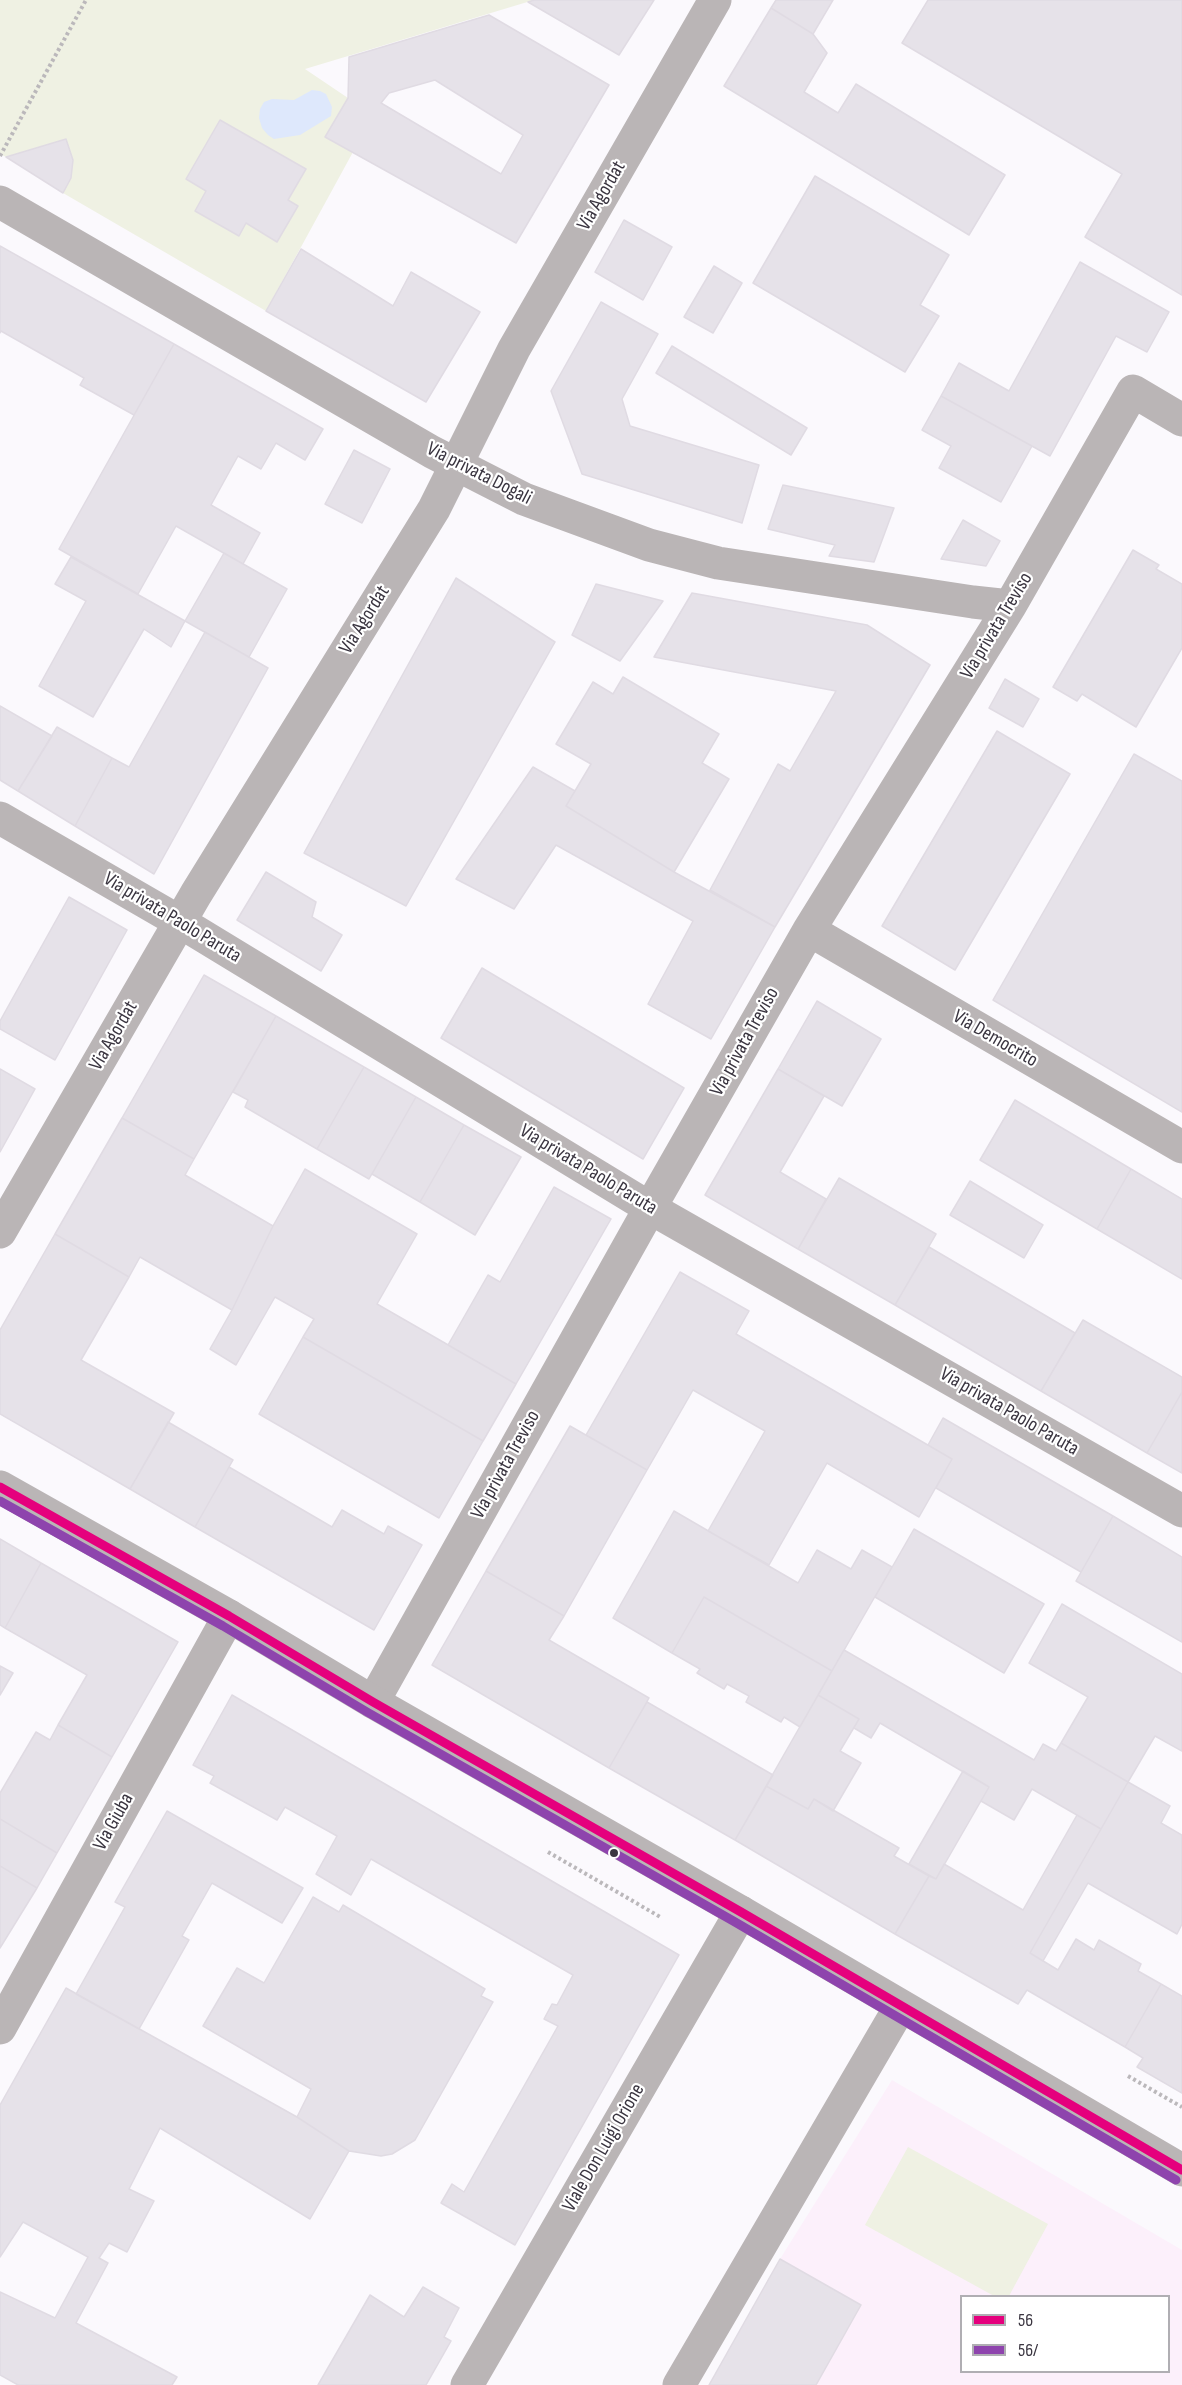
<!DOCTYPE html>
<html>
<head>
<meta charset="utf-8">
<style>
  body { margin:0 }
  #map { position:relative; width:1182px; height:2385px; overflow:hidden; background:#fbf9fd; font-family:"Sofia Sans Condensed",sans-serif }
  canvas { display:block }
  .legend { position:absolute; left:960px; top:2295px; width:210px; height:78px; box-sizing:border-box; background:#fff; border:2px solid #b0aeb3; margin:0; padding:8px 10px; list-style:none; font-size:18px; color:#3a3540 }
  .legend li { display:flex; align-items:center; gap:12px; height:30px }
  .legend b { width:30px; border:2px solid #b0aeb3 }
</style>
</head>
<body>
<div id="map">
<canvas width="1182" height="2385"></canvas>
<ul class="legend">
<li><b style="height:8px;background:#e5007d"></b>56</li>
<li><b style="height:8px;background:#8e44ad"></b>56/</li>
</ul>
</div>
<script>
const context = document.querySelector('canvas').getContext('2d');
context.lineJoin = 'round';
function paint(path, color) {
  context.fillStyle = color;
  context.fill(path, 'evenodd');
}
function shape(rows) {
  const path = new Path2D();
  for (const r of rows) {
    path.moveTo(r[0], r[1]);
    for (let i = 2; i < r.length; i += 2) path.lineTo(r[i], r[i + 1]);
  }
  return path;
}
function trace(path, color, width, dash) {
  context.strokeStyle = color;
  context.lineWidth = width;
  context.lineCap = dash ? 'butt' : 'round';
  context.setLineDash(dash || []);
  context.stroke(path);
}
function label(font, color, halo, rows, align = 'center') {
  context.font = font + ' "Sofia Sans Condensed",sans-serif';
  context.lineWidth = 4.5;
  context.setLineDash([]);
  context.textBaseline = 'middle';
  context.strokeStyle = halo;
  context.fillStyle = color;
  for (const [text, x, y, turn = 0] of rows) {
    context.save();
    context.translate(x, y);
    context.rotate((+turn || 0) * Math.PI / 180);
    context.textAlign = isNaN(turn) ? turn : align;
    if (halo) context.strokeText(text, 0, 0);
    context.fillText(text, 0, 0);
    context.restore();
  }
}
const education = shape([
  [892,2080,1182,2250,1182,2385,709,2385,780,2259],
  [962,2296,1168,2296,1168,2372,962,2372]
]);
const green = shape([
  [0,0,534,0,305,69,348,98,353,152,266,311,63,193,71,178,73,160,66,139,6,157,0,154],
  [908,2147,1048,2224,1009,2296,994,2296,865,2225]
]);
const water = shape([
  [312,90,320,91,326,94,332,107,331,116,300,135,274,139,268,135,262,128,259,118,260,109,264,102,272,99,294,100]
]);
const building = shape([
  [534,0,654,0,619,55,528,2,534,0],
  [776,0,833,0,813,34,771,8,776,0],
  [928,0,1182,0,1182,295,1085,237,1122,174,902,43,928,0],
  [771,8,813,34,827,53,804,92,838,113,856,84,1005,175,969,235,724,86,771,8],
  [489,15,609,85,516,243,325,137,348,98,349,57,489,15],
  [435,80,523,135,501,174,381,103,389,93,435,80],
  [220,120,306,169,288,200,298,206,277,242,246,223,239,236,195,211,206,191,186,179,220,120],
  [66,139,73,160,71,178,63,193,6,157,66,139],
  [815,176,949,255,920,305,939,316,905,372,753,283,815,176],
  [624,220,672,247,643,300,595,272,624,220],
  [0,246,174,344,134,415,80,385,84,378,1,331,0,333,0,246],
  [301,249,393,306,411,272,480,312,426,402,266,311,301,249],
  [1080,262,1169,312,1147,352,1116,336,1050,456,941,396,959,363,1009,391,1080,262],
  [714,266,742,283,713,333,684,317,714,266],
  [601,302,658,334,622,399,630,426,759,465,742,523,582,474,551,391,601,302],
  [174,344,323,429,305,460,276,443,261,469,238,456,211,505,260,533,243,564,176,526,138,594,59,549,174,344],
  [672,346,807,428,791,455,656,373,672,346],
  [941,396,1032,446,1001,502,939,468,951,446,922,430,941,396],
  [354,450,390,469,362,523,325,504,354,450],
  [783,485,894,508,874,562,829,556,835,545,768,529,783,485],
  [963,520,1000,541,986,566,941,559,963,520],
  [1133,550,1159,565,1156,569,1182,584,1182,648,1136,727,1082,694,1077,701,1053,687,1133,550],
  [224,553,287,589,249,657,185,621,224,553],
  [71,557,185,621,171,647,144,629,93,717,39,686,86,601,55,584,71,557],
  [456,578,555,642,406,906,304,853,456,578],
  [596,584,663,601,620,661,572,635,596,584],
  [692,593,867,625,930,665,775,927,710,890,778,764,790,771,836,691,654,657,692,593],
  [205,632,268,668,154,874,75,826,112,758,129,767,205,632],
  [623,677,719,734,702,763,729,779,674,872,566,806,591,764,556,744,593,682,613,694,623,677],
  [1005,679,1039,699,1023,727,989,708,1005,679],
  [0,706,52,736,18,791,0,780,0,706],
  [57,727,112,758,75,826,18,791,57,727],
  [997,731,1070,774,955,970,882,926,997,731],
  [1134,754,1182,781,1182,1112,993,1000,1134,754],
  [533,767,575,791,566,806,674,872,775,927,711,1039,648,1004,693,921,556,845,514,909,456,879,533,767],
  [266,872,316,902,312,917,342,935,321,971,237,920,266,872],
  [69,897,127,930,55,1060,0,1029,0,1021,69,897],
  [482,968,684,1088,643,1159,441,1038,482,968],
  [204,975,276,1016,194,1159,122,1118,204,975],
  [817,1001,881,1039,842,1106,778,1069,817,1001],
  [276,1016,364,1067,317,1149,245,1107,248,1100,233,1092,276,1016],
  [364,1067,416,1097,369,1179,317,1149,364,1067],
  [0,1069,35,1089,0,1152,0,1069],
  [778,1069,824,1096,780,1172,826,1199,798,1249,705,1195,778,1069],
  [416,1097,464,1125,420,1202,372,1174,416,1097],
  [1015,1100,1131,1169,1097,1229,980,1160,1015,1100],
  [122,1118,194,1159,185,1175,273,1226,232,1310,140,1257,129,1277,55,1234,122,1118],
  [464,1125,521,1157,475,1235,420,1202,464,1125],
  [305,1169,417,1234,377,1304,516,1384,483,1441,303,1337,314,1319,275,1297,236,1365,210,1349,232,1310,273,1226,305,1169],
  [1131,1169,1182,1199,1182,1279,1097,1229,1131,1169],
  [839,1178,936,1234,895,1305,798,1249,839,1178],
  [970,1181,1043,1225,1024,1258,950,1215,970,1181],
  [554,1187,611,1219,516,1384,448,1345,488,1275,500,1282,554,1187],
  [55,1234,129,1277,81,1360,174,1413,130,1489,0,1414,0,1330,55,1234],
  [929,1247,1075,1333,1041,1391,895,1305,929,1247],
  [680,1272,749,1311,736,1334,952,1459,919,1517,827,1463,769,1565,708,1531,765,1431,693,1390,647,1470,586,1435,680,1272],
  [1083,1320,1182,1377,1182,1392,1147,1453,1041,1391,1083,1320],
  [303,1337,483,1441,439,1518,259,1414,303,1337],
  [1182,1392,1182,1473,1147,1453,1182,1392],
  [943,1418,1113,1516,1081,1572,936,1488,952,1459,928,1445,943,1418],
  [168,1422,233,1460,195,1527,130,1489,168,1422],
  [570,1426,647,1470,564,1616,486,1571,570,1426],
  [229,1467,332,1527,342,1510,384,1534,388,1526,422,1545,374,1630,195,1527,229,1467],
  [674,1511,798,1583,817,1550,851,1569,862,1550,892,1567,832,1671,704,1597,672,1653,613,1618,674,1511],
  [1113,1516,1182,1557,1182,1642,1076,1581,1113,1516],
  [914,1529,1044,1604,1004,1673,875,1597,914,1529],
  [0,1539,41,1563,5,1628,0,1625,0,1539],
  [41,1563,178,1642,112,1757,58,1725,87,1675,5,1628,41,1563],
  [486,1571,564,1616,549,1640,649,1698,609,1768,432,1665,486,1571],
  [704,1597,832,1671,800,1727,784,1717,781,1722,746,1702,749,1696,727,1684,724,1689,697,1673,700,1669,672,1653,704,1597],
  [1062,1604,1182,1674,1182,1751,1155,1736,1128,1782,1061,1743,1088,1697,1029,1663,1062,1604],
  [844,1650,1034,1760,1043,1744,1056,1751,1061,1743,1128,1782,1101,1829,1032,1789,1014,1820,981,1801,989,1787,880,1723,871,1738,854,1728,859,1719,818,1695,844,1650],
  [0,1666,13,1673,0,1695,0,1666],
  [232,1695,679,1955,515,2245,441,2203,452,2184,464,2192,558,2026,544,2019,552,2004,557,2005,573,1975,371,1859,351,1895,316,1874,337,1836,285,1807,277,1820,210,1783,214,1776,193,1765,232,1695],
  [818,1695,859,1719,840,1751,861,1763,833,1811,814,1799,808,1809,766,1786,818,1695],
  [647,1702,773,1775,735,1840,609,1768,647,1702],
  [58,1725,112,1757,57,1853,0,1819,0,1793,36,1732,50,1740,58,1725],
  [963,1771,989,1787,936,1879,909,1864,963,1771],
  [1128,1782,1170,1806,1161,1823,1182,1835,1182,1924,1177,1934,1088,1883,1043,1961,1030,1953,1128,1782],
  [766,1786,808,1809,814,1799,899,1848,894,1856,929,1876,895,1934,735,1840,766,1786],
  [167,1811,303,1888,282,1923,212,1883,182,1936,189,1940,139,2029,76,1994,125,1907,115,1902,167,1811],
  [1077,1815,1101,1829,1030,1953,1058,1970,1076,1939,1094,1950,1099,1940,1141,1964,1138,1971,1161,1984,1125,2047,1027,1990,1018,2004,895,1934,929,1876,936,1879,944,1864,1023,1910,1077,1815],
  [0,1819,57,1853,37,1888,0,1866,0,1819],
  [0,1866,37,1888,0,1948,0,1866],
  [313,1897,339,1912,343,1905,485,1989,481,1996,493,2002,415,2140,392,2154,381,2156,349,2151,297,2117,311,2089,203,2026,237,1968,264,1983,313,1897],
  [1161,1984,1182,1996,1182,2093,1137,2067,1143,2058,1125,2047,1161,1984],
  [66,1988,297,2117,349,2151,310,2219,160,2128,129,2189,154,2201,127,2252,109,2243,99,2258,108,2263,76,2323,177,2377,172,2385,18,2385,0,2375,0,2292,55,2318,88,2257,23,2222,0,2257,0,2105,66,1988],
  [780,2259,861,2305,816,2385,709,2385,780,2259],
  [423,2287,459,2308,444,2337,451,2341,426,2385,318,2385,370,2295,404,2317,423,2287]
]);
const path = shape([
  [0,156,86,0],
  [548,1852,662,1918],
  [1128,2076,1182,2107]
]);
const minor = shape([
  [0,202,432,452,524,499,649,545,718,563,973,602,1010,606],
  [0,818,180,922,650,1208,1182,1511],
  [809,930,1182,1147],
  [0,1232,196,894,434,509,514,349,715,0],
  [373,1702,650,1208,809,930,1010,606,1133,391,1182,420],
  [0,2028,229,1616],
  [467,2385,741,1912],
  [679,2385,900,2007]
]);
const tertiary = shape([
  [0,1487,229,1616,373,1702,741,1912,1182,2170]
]);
const bus1 = shape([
  [0,1487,229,1616,373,1702,741,1912,1182,2170]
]);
const bus2 = shape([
  [0,1501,223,1626,367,1712,735,1922,1176,2180]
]);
const markers = [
  [614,1853,5,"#3a3540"]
];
const streetNames = [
  ["Via Agordat",602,196,-60],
  ["Via privata Dogali",479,474,27],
  ["Via Agordat",365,620,-58],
  ["Via privata Treviso",997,626,-59],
  ["Via privata Paolo Paruta",172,918,31],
  ["Via Agordat",114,1036,-60],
  ["Via Democrito",995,1039,30],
  ["Via privata Treviso",745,1042,-61],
  ["Via privata Paolo Paruta",588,1170,31],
  ["Via privata Paolo Paruta",1009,1412,30],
  ["Via privata Treviso",506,1465,-61],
  ["Via Giuba",114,1822,-61],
  ["Viale Don Luigi Orione",604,2148,-60]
];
paint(education, '#fcf0fb');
paint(green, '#eff1e3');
paint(water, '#dee8fc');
paint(building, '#e6e2e9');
trace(building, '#e0dbe3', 1.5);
trace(path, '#bbb8bb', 4, [3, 3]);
trace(minor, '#bab5b6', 33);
trace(tertiary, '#bab5b6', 33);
trace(bus1, '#e5007d', 9);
trace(bus2, '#8e44ad', 9);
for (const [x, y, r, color] of markers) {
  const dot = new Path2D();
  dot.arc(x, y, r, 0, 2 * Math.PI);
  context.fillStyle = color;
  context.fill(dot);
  trace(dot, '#fff', 2);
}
label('20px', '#3a3540', '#fff', streetNames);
</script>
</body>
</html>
